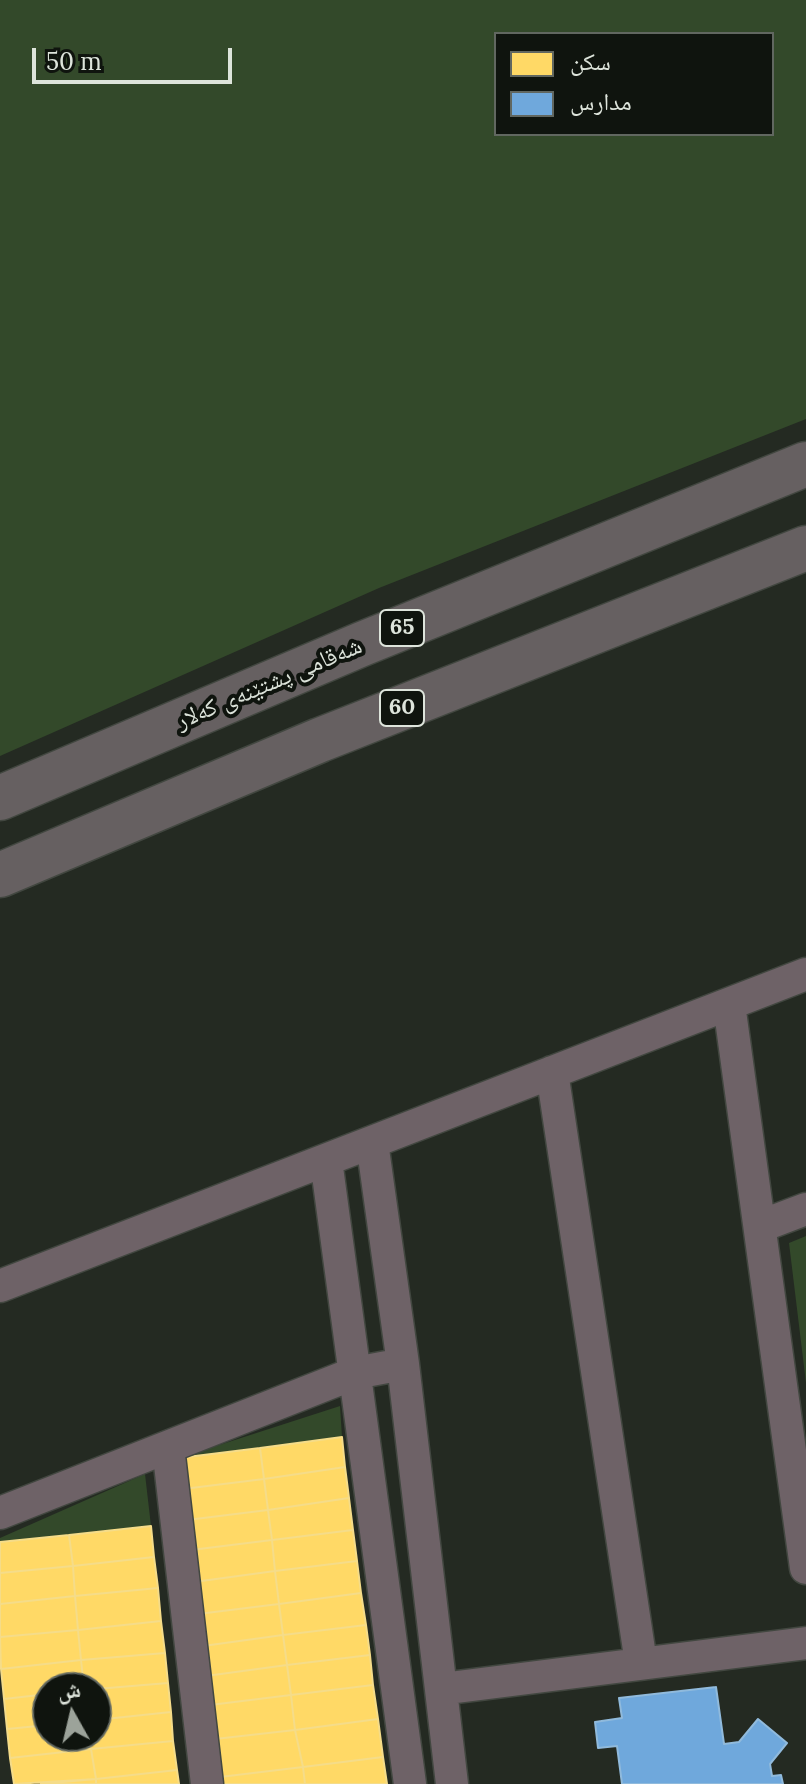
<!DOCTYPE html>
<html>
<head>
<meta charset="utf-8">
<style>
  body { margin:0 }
  #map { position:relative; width:806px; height:1784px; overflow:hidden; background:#242a22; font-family:Lora,"Noto Naskh Arabic",serif }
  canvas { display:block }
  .legend { position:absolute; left:494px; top:32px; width:280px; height:104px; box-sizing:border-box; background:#0f140e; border:2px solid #616760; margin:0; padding:10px 14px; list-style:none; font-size:24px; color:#dde4db }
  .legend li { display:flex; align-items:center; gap:16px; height:40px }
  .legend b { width:40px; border:2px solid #616760 }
  .north { position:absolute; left:32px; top:1672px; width:80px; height:80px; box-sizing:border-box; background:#0f140e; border:2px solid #616760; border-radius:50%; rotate:352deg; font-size:22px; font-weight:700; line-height:32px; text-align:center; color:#dde4db }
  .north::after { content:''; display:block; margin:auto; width:28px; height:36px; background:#9ca39a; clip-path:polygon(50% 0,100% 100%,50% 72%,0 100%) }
  .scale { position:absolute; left:32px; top:48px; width:200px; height:36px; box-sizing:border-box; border:4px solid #dde4db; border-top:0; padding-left:10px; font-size:24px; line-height:28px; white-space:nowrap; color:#dde4db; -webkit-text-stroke:6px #0f140e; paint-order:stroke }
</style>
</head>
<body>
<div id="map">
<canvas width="806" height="1784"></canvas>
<ul class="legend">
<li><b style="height:22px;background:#ffd966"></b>سكن</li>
<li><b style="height:22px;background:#6fa8dc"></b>مدارس</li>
</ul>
<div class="north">ش</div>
<div class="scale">50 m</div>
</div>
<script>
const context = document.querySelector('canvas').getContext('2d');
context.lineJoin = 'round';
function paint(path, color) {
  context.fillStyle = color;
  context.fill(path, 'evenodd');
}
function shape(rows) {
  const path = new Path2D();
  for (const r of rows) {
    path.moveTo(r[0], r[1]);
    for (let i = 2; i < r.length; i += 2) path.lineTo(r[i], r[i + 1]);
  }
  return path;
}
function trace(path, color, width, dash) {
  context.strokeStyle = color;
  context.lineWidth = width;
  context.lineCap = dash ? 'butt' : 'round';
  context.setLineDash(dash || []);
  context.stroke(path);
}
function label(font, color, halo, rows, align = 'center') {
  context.font = font + ' Lora,"Noto Naskh Arabic",serif';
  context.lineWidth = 8;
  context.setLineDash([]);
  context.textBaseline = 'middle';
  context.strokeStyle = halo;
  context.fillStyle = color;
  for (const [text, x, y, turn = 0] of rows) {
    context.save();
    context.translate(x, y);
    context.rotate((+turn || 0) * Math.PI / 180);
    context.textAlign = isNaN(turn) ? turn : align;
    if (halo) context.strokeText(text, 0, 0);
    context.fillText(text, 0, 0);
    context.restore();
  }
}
const green = shape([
  [0,0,806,0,806,419,379,588,0,756],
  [772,34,772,134,496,134,496,34],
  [806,1236,806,1383,789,1243],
  [340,1406,342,1437,179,1458],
  [145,1474,151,1526,0,1542,0,1538]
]);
const homes = shape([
  [342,1437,345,1467,264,1479,260,1448,342,1437],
  [260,1448,264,1479,183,1489,179,1458,260,1448],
  [345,1467,349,1498,268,1510,264,1479,345,1467],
  [264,1479,268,1510,187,1520,183,1489,264,1479],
  [349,1498,353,1530,272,1540,268,1510,349,1498],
  [268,1510,272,1540,191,1550,187,1520,268,1510],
  [151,1526,154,1557,73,1566,69,1535,151,1526],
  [353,1530,357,1561,275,1571,272,1540,353,1530],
  [69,1535,73,1566,0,1573,0,1542,69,1535],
  [272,1540,275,1571,194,1582,191,1550,272,1540],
  [154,1557,158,1588,75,1596,73,1566,154,1557],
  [357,1561,361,1593,279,1604,275,1571,357,1561],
  [73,1566,75,1596,0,1604,0,1573,73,1566],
  [275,1571,279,1604,198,1614,194,1582,275,1571],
  [158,1588,161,1621,78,1630,75,1596,158,1588],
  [361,1593,366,1625,283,1635,279,1604,361,1593],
  [75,1596,78,1630,0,1637,0,1604,75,1596],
  [279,1604,283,1635,203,1646,198,1614,279,1604],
  [161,1621,165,1653,81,1660,78,1630,161,1621],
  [366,1625,370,1655,287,1665,283,1635,366,1625],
  [78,1630,81,1660,1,1669,0,1637,78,1630],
  [283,1635,287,1665,206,1676,203,1646,283,1635],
  [165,1653,168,1683,96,1689,84,1688,81,1660,165,1653],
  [370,1655,373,1685,291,1695,287,1665,370,1655],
  [81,1660,84,1688,48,1688,48,1694,4,1699,1,1669,81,1660],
  [287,1665,291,1695,210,1705,206,1676,287,1665],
  [168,1683,171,1712,96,1720,96,1689,168,1683],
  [373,1685,378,1719,295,1730,291,1695,373,1685],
  [48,1694,48,1725,7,1729,4,1699,48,1694],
  [291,1695,295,1730,215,1739,210,1705,291,1695],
  [171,1712,173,1741,91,1749,90,1736,96,1736,96,1720,171,1712],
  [378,1719,383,1757,303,1767,295,1730,378,1719],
  [48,1725,48,1736,90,1736,91,1749,10,1758,7,1729,48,1725],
  [295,1730,303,1767,220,1777,215,1739,295,1730],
  [173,1741,177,1770,96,1779,91,1749,173,1741],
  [91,1749,96,1779,14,1784,10,1758,91,1749],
  [383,1757,387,1784,305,1784,303,1767,383,1757],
  [303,1767,305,1784,221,1784,220,1777,303,1767],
  [177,1770,179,1784,96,1784,96,1779,177,1770],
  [96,1779,96,1784,41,1784,96,1779]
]);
const schools = shape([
  [716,1687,724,1744,739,1742,758,1719,787,1743,770,1764,772,1776,781,1775,783,1784,622,1784,617,1746,598,1748,595,1722,622,1718,619,1698,716,1687]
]);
const minor = shape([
  [729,1004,806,1568],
  [552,1072,641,1663],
  [372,1142,403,1364,452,1784],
  [326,1160,410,1784],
  [761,1226,806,1209],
  [0,1286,806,974],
  [168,1447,207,1784],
  [0,1513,355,1373,403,1364],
  [441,1689,806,1643]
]);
const highway = shape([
  [0,798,362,644,806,464],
  [0,875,320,740,806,548]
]);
const shields = [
  [402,628,44],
  [402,708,44]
];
const shieldNames = [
  ["65",402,628],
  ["60",402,708]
];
const streetNames = [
  ["شەقامی پشتێنەی کەلار",269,684,-23]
];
paint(green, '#33492a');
paint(homes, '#ffd966');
trace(homes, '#f5dc89', 2);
paint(schools, '#6fa8dc');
trace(schools, '#90badc', 2);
trace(minor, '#424740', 35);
trace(highway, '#424740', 47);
trace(minor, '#6e6267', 32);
trace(highway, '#666061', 44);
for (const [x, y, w] of shields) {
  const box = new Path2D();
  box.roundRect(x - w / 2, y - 18, w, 36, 6);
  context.fillStyle = '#0f140e';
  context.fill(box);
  trace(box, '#dde4db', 2);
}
label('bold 22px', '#dde4db', null, shieldNames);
label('24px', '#dde4db', '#0f140e', streetNames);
</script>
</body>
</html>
